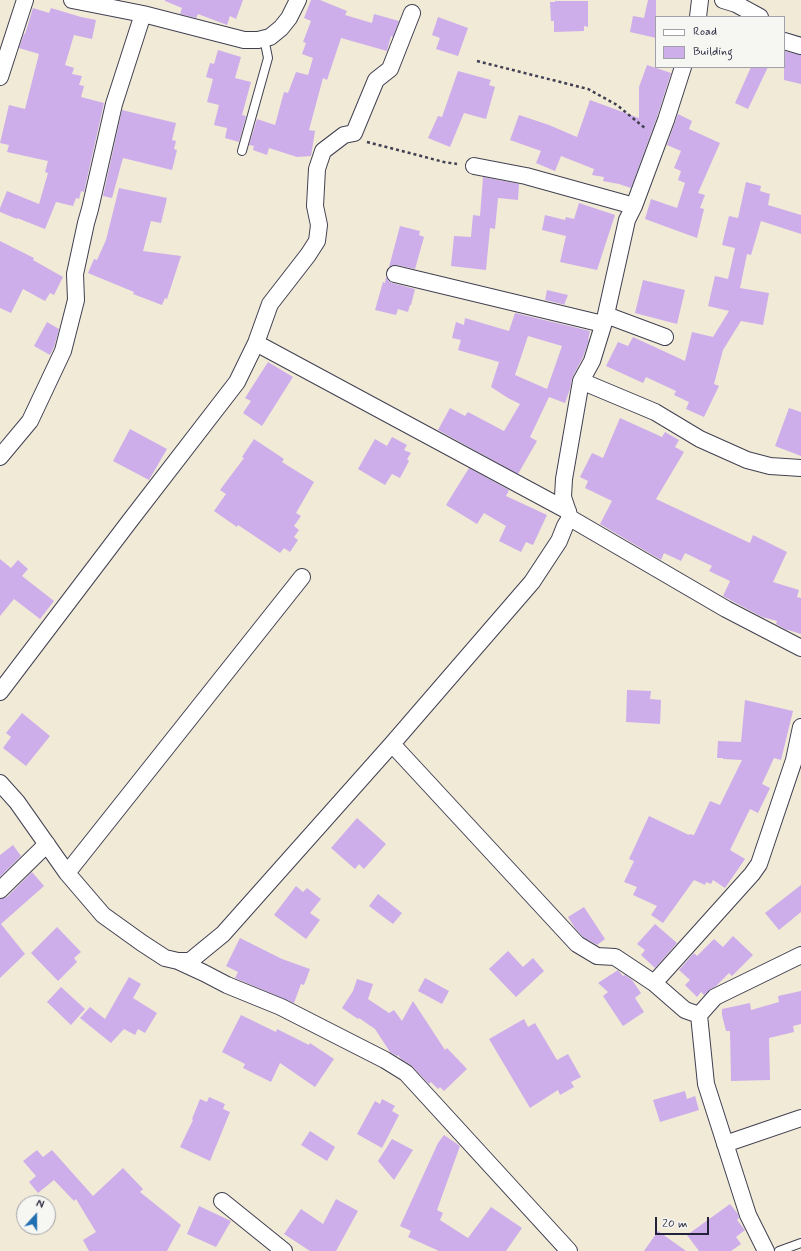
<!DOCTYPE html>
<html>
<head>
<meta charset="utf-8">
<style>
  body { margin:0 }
  #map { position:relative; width:801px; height:1251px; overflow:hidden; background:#f1ead7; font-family:Mynerve,sans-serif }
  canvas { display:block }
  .legend { position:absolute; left:655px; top:16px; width:130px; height:52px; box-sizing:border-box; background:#f6f6f2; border:1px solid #a1a1a9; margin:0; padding:5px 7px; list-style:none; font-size:12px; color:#22223b }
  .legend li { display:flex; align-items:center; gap:8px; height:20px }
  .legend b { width:20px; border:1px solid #a1a1a9 }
  .north { position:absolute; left:16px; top:1195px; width:40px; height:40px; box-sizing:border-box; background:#f6f6f2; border:1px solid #a1a1a9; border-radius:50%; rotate:21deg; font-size:11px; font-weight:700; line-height:16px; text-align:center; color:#22223b }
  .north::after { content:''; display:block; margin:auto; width:14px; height:18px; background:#1f6fb2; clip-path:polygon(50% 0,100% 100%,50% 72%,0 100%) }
  .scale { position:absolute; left:655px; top:1217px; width:54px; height:18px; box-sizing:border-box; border:2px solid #22223b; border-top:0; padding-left:5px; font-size:12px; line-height:14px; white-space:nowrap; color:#22223b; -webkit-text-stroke:3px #f6f6f2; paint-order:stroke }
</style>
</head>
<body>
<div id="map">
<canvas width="801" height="1251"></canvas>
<ul class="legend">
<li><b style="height:5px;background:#fff"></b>Road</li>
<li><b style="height:11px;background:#cdaeea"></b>Building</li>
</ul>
<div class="north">N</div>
<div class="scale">20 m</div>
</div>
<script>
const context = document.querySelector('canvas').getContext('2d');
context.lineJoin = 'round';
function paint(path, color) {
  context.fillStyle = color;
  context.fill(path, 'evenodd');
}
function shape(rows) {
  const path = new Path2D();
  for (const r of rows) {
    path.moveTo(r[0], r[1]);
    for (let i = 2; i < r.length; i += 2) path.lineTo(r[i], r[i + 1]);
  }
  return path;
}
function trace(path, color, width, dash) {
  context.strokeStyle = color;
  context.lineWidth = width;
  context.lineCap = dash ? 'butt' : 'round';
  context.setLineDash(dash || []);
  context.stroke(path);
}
const building = shape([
  [165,0,243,0,236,19,230,16,227,25,198,14,196,18,180,14,182,8,165,1],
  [311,0,320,0,347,11,345,15,372,23,374,14,399,21,393,37,391,36,387,51,341,38,327,80,323,78,309,130,315,131,311,156,297,157,269,148,267,155,253,150,254,146,249,145,257,119,275,125,284,92,288,93,296,72,308,75,313,58,302,54,306,43,303,42,311,21,304,18],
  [648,0,656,0,656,38,630,32,633,16,644,18],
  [555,1,588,1,588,27,584,26,584,31,554,32,554,21,551,21,550,2,555,2],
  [33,8,49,13,51,8,81,17,96,20,92,39,74,35,65,65,74,68,72,74,82,76,79,85,84,86,81,97,104,103,84,192,81,191,79,199,76,198,73,206,56,202,45,229,17,218,17,219,0,212,0,208,7,191,39,204,48,173,45,172,48,161,7,152,9,145,0,143,9,105,25,109,39,54,19,48,24,34,25,34],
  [438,17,468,28,458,56,436,49,440,38,432,35],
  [218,50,241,57,235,78,251,82,242,115,246,116,239,142,225,138,227,128,214,125,219,105,207,102,213,79,206,77,210,63,214,64],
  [784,51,801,55,801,84,784,80],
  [647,65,671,73,657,117,631,188,619,184,603,181,604,177,592,175,594,169,561,156,555,171,536,163,541,151,510,140,519,115,549,125,577,137,590,100,639,118,639,87],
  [751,67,768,67,748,109,735,103],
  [458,71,491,80,489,85,495,87,486,119,464,113,450,147,428,138,438,116,442,117],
  [122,110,176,123,172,140,176,141,174,149,177,150,172,170,123,158,112,198,103,196],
  [678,114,692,121,689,129,720,143,698,193,705,195,700,208,704,209,697,238,645,219,651,199,677,208,685,183,678,180,681,171,674,168,681,151,667,145],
  [483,177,519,184,518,200,498,198,495,229,490,228,486,270,451,266,454,236,471,237,473,215,480,216],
  [746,182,761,186,760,191,770,194,768,205,801,215,801,234,761,221,751,255,747,254,740,288,769,293,763,325,741,321,723,350,714,384,719,386,704,417,686,409,689,402,674,395,676,391,646,377,643,383,606,366,618,342,628,346,633,337,685,361,692,332,713,337,729,311,708,306,715,276,728,279,735,248,722,245,729,216,738,218],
  [119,188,167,198,161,223,151,221,143,251,181,256,167,299,165,298,162,305,133,294,134,292,88,273,94,259,97,260,106,240],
  [579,203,615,215,597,270,560,262,566,236,542,230,545,215,565,220,566,217,574,219],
  [400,226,420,231,419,235,424,237,415,269,397,265,393,265,389,267],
  [0,241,34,258,33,260,63,277,54,295,50,293,45,301,23,289,11,313,0,308],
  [386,277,389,281,392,283,415,289,411,305,410,305,408,312,398,309,396,315,375,310,383,282,385,283],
  [643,280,685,290,677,324,635,313],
  [547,290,568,295,564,305,566,305,545,300],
  [515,313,590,331,588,340,589,340,583,357,572,378,570,389,565,403,549,397,530,437,537,441,518,474,438,430,450,408,465,416,468,412,504,431,520,404,508,398,491,387,499,362,458,350,461,340,452,338,456,322,464,325,465,318,509,331],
  [528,336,562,346,547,389,515,375],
  [47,322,59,329,54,347,50,355,34,346],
  [268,362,293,377,262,426,243,413,251,401,245,398],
  [789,408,801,412,801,456,775,446],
  [620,418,662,437,665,432,679,440,675,447,684,452,656,499,750,543,753,535,787,552,773,582,799,590,797,597,801,598,801,634,785,629,776,624,777,621,762,617,723,596,730,581,709,571,712,566,685,553,681,561,664,553,661,560,600,524,612,501,585,488,588,481,580,477,592,453,603,458],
  [130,429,167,449,149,480,113,461],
  [392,437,407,445,404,450,411,453,407,459,409,461,400,478,392,474,385,485,358,469,375,439,387,446],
  [254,439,284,459,282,462,314,482,296,513,301,516,294,526,299,530,294,537,298,540,290,552,284,548,280,553,238,525,237,527,214,511,226,494,220,490,244,458,242,457],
  [469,468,509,490,506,496,547,515,533,545,526,542,521,552,499,541,506,526,484,513,477,524,446,505],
  [0,559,11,568,18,560,28,569,22,576,54,601,40,619,14,599,0,616],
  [627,690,651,691,650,699,661,700,660,724,626,722],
  [745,700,793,711,781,760,774,758,762,784,770,788,758,813,750,809,730,850,745,859,725,888,713,880,711,884,706,882,705,885,694,880,663,923,651,915,657,906,633,895,637,887,624,882,634,861,629,859,649,816,689,835,689,834,694,835,710,801,720,805,742,760,723,759,723,758,717,758,718,741,741,742],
  [22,713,50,736,26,766,3,748,11,737,6,733],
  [357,818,386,844,364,869,359,864,355,869,331,848],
  [13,845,21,856,0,877,0,855],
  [32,872,44,886,1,924,25,954,0,978,0,899,7,897],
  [801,885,801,912,779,930,765,913],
  [296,886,303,892,307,888,321,899,310,913,320,920,306,939,274,915],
  [378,894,402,913,393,924,369,906],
  [584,907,605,939,597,945,583,937,575,928,568,917],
  [655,924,677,943,655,968,641,955,645,950,637,944],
  [57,927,81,952,74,958,77,962,58,981,31,953],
  [733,936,753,955,732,976,729,973,716,986,711,989,704,995,701,992,697,997,685,985,690,980,679,970,694,953,697,956,714,939,723,947],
  [240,938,282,959,310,969,304,985,301,984,294,1003,235,978,238,972,226,966],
  [508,951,523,967,533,958,544,971,516,997,489,969],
  [618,970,623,976,625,975,632,980,641,993,635,998,644,1012,623,1026,603,996,608,992,598,983],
  [129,977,141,984,133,998,157,1013,145,1033,138,1029,135,1035,124,1029,111,1043,80,1018,90,1007,105,1019],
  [425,978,449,991,442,1004,418,991],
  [357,979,373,984,368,999,389,1013,394,1010,402,1021,413,1001,445,1050,447,1048,467,1069,444,1091,440,1087,438,1089,431,1082,429,1084,411,1065,401,1059,398,1055,397,1056,390,1052,375,1029,359,1018,358,1019,342,1008,353,991],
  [61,987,85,1009,71,1025,47,1002],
  [801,991,801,1024,793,1026,794,1032,769,1038,770,1080,731,1081,730,1031,726,1031,722,1015,722,1009,750,1003,751,1010,779,1002,778,996],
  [241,1015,276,1032,277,1029,309,1045,310,1043,334,1059,315,1087,280,1063,271,1082,243,1068,245,1064,222,1052],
  [524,1019,528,1027,535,1023,557,1060,568,1054,581,1077,571,1082,574,1087,560,1095,558,1090,530,1108,489,1039],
  [685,1091,687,1099,695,1096,699,1110,660,1122,653,1100],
  [209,1097,225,1104,223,1109,230,1112,210,1161,180,1147,193,1120,192,1119,200,1099,207,1102],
  [382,1099,395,1106,392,1111,399,1115,382,1148,357,1134,375,1101,380,1104],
  [310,1131,335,1147,327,1161,301,1145],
  [444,1135,460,1146,437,1210,443,1213,440,1220,468,1238,491,1207,522,1228,506,1251,439,1251,408,1237,411,1231,400,1226,438,1143],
  [392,1139,413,1150,394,1180,378,1161],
  [37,1150,43,1157,52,1150,93,1196,123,1168,143,1189,140,1192,181,1225,167,1251,89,1251,83,1240,96,1232,76,1199,74,1201,54,1180,38,1193,29,1182,36,1176,23,1161],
  [336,1199,358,1211,336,1251,310,1251,284,1234,301,1209,323,1224],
  [730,1204,738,1214,739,1218,737,1220,745,1230,736,1237,741,1244,731,1251,699,1251,687,1235],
  [199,1206,231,1221,216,1247,187,1234],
  [658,1231,686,1251,644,1251]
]);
const path = shape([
  [477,61,588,89,617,105,646,129],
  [367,142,444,162,457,164]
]);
const lane = shape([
  [242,151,268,58,264,38],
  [779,1251,801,1243]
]);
const street = shape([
  [72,0,143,14,244,40,258,40,270,37,281,28,289,18,298,0],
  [723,0,736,4,760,17],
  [698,17,700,0],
  [784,41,801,46],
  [0,77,25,0],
  [474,166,526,176,634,206],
  [395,274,603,324],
  [606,315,665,337],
  [256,343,568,511],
  [581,381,655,412,700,439,747,460,770,466,801,468],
  [0,457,30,421,63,351,76,300,75,274,86,223,90,209,114,104,143,14],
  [570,518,726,609,801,648],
  [0,692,129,522,237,382,256,343,270,304,308,255,317,241,319,225,315,206,317,169,323,151,344,135,354,133,376,80,390,69,412,13],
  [392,744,577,944,597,956,615,957,654,983,685,1010,699,1015,715,997,801,955],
  [0,783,17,802,67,873,103,915,142,943,165,958,178,961,190,961,223,934,392,744,532,582,559,541,565,526,570,518,563,497,564,479,581,381,592,361,605,319,627,220,634,206,666,120,683,67],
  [67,873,302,577],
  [0,890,47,844],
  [178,961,204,973,227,985,281,1007,385,1060,406,1073,569,1251],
  [654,983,752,874,759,864,794,760,801,727],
  [699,1015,706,1084,748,1215,766,1251],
  [725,1144,801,1118],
  [222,1201,284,1251]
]);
paint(building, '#cdaeea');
trace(lane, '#414052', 10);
trace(street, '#414052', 18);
trace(path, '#414052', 2.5, [3, 3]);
trace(lane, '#fff', 8);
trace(street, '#fff', 16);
</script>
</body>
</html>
